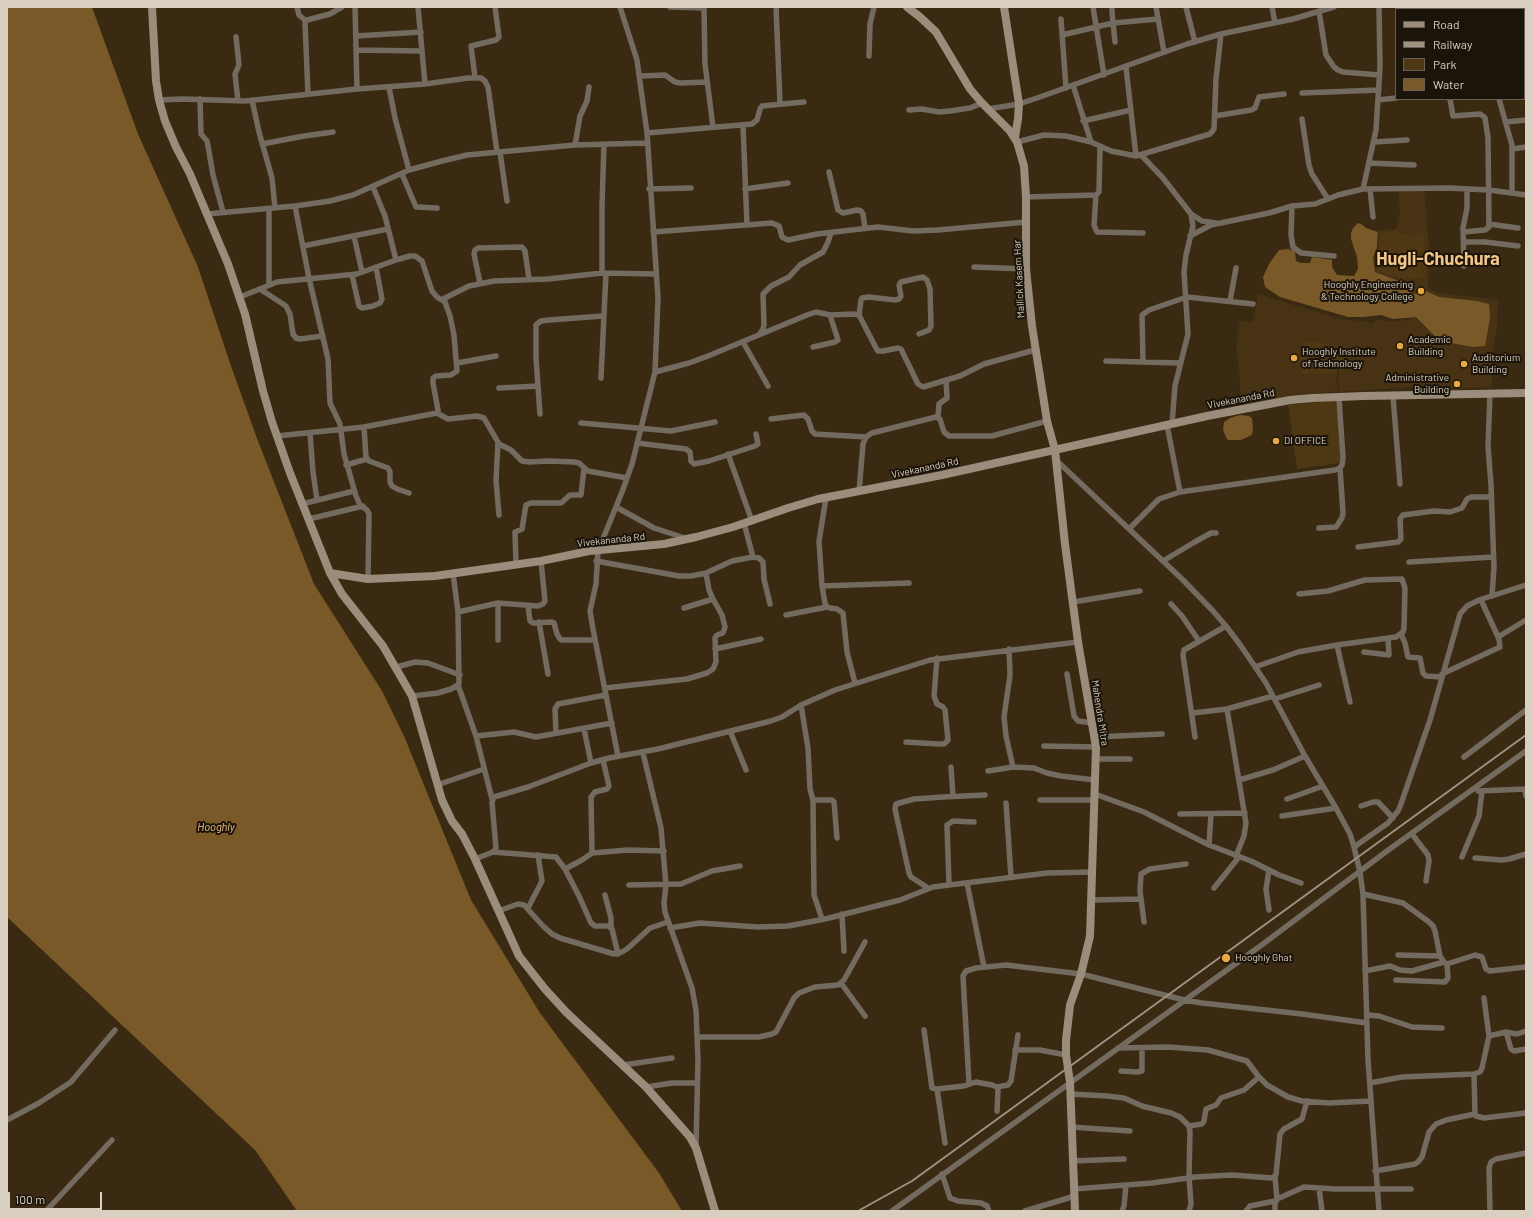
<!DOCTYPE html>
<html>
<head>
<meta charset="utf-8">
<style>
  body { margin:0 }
  #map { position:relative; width:1533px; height:1218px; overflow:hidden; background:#3a2a12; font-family:Barlow,sans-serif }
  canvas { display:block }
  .frame { position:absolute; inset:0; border:8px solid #dad0c2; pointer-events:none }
  .legend { position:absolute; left:1395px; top:8px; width:130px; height:92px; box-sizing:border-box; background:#1b140a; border:1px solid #675f54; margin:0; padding:5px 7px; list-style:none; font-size:12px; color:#dad0c2 }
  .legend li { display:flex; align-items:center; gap:8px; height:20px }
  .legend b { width:20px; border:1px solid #675f54 }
  .scale { position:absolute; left:8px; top:1192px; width:94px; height:18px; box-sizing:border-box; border:2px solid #dad0c2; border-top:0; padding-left:5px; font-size:12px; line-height:14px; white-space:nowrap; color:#dad0c2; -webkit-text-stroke:3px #1b140a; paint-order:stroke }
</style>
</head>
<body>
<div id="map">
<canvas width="1533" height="1218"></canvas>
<div class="frame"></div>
<ul class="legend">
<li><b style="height:5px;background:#9a8d7b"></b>Road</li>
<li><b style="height:5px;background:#9e9280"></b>Railway</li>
<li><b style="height:11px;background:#4e3713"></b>Park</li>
<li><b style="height:11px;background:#795928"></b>Water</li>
</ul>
<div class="scale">100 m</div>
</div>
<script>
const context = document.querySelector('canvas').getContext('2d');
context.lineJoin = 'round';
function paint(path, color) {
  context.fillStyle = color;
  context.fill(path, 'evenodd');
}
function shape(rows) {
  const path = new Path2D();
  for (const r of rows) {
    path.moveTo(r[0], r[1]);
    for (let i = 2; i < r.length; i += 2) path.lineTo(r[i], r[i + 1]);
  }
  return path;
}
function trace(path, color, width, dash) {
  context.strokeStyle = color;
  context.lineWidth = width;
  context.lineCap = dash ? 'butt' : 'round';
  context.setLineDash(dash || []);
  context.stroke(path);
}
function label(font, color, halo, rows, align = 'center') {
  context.font = font + ' Barlow,sans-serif';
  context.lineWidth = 4;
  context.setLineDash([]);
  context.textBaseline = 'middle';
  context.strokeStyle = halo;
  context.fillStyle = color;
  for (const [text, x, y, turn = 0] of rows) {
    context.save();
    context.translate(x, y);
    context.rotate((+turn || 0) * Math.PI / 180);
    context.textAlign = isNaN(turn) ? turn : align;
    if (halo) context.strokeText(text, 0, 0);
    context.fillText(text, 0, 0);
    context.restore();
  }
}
const built = shape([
  [1424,188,1429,245,1428,288,1438,293,1498,300,1497,325,1490,369,1493,370,1492,387,1454,389,1416,389,1413,387,1339,392,1338,380,1339,367,1336,379,1338,391,1283,397,1243,405,1241,400,1239,368,1236,350,1238,332,1240,321,1253,322,1258,294,1340,319,1370,322,1370,325,1376,320,1393,321,1409,320,1409,297,1375,271,1374,258,1378,246,1379,230,1396,229,1400,213,1398,190]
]);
const green = shape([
  [1398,230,1401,234,1412,235,1424,232,1426,277,1412,279,1400,278,1389,276,1377,270,1376,258,1379,249,1380,232],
  [1304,341,1325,343,1353,349,1347,366,1339,365,1337,373,1302,374,1300,358],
  [1339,400,1341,461,1335,464,1297,469,1288,405]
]);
const water = shape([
  [7,7,92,7,138,134,198,267,232,369,258,441,314,584,382,691,404,736,471,900,540,1013,659,1173,682,1211,297,1211,255,1150,7,917],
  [1358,223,1361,224,1366,228,1378,232,1377,247,1373,258,1375,272,1409,285,1411,293,1418,294,1426,291,1439,297,1477,301,1489,304,1490,318,1485,346,1473,347,1451,343,1435,336,1416,317,1393,319,1381,315,1364,317,1348,317,1280,297,1265,287,1263,277,1269,264,1279,250,1288,249,1295,251,1296,261,1301,263,1310,263,1312,257,1332,260,1332,267,1337,275,1354,276,1358,269,1357,257,1351,239,1351,233,1353,228],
  [1240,415,1249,416,1252,418,1253,430,1252,435,1241,440,1228,440,1226,437,1223,430,1224,422,1230,418]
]);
const street = shape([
  [297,7,299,15,306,21],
  [355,7,357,89],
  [418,7,425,84],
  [620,7,637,60,647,133,658,298,655,372],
  [670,7,704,8],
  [704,7,705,64,713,127],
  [776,7,780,103],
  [1093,7,1104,75],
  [1112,7,1112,12,1115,42],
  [1156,7,1164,52],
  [1186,7,1195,42],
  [1272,7,1275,23],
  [1502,7,1502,9],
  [1471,9,1471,7],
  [1319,11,1326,55,1334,67,1338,70,1343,72,1379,75],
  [1061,19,1066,88],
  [1524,23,1526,23],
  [1062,35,1113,23,1158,19],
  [356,36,421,32],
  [236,37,239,65,235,74,238,101],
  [356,50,422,51],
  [869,56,870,24,874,7],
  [1126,67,1136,156],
  [1524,67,1526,67],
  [640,76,665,75,675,82,680,83,707,82],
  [475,77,471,46,496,40,499,37,495,7],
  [1073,85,1091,142],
  [389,87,395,118,409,170],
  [1302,93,1379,90],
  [308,94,305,23,307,20,330,14,342,7],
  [200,99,201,134,207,141,208,146,213,175,223,212],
  [1450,99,1453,116,1480,114,1483,116,1485,118,1488,138,1489,227,1485,230,1463,232],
  [1499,99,1512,145,1512,193],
  [159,100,182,99,245,101,357,89,425,84,468,78,481,78,485,81,488,87,497,152],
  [252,100,259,132,272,178,275,208],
  [1378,100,1396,98],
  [988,109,1019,104,1040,97,1187,44,1221,34,1293,19,1334,7],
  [909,110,922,109,939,112,950,111,970,108,982,103],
  [1215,116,1251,110,1255,108,1259,97,1284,94],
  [1302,119,1309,165,1312,174,1328,199],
  [1083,121,1131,110],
  [1506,122,1526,120],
  [743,125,747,225],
  [647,133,752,124,757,120,760,109,762,106,804,102],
  [1017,142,1044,135,1066,136,1091,142,1111,151,1136,156,1210,134,1214,129,1216,79,1221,34],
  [1374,142,1407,140],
  [262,144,304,136,333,132],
  [575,145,580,116,587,101,589,87],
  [1512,149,1526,147],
  [500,152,507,201],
  [1141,155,1163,178,1191,214,1202,221,1216,223],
  [1369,163,1414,165],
  [829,172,838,210,843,213,857,210,861,211,863,214,865,228],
  [402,174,416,207,437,208],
  [373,187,385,216,396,260],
  [649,189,691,188],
  [745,189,788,183],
  [1363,189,1376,130,1380,67,1379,7],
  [1370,189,1373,217],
  [1096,195,1094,225,1097,232,1143,233],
  [1026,197,1096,195,1099,192,1100,148],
  [295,206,309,278,328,359,330,403,340,424,344,454,356,496,360,505,367,510,369,514,368,579],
  [1292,206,1291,235,1293,247,1301,253,1334,256],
  [207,214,295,206,330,201,353,195,409,170,442,161,467,155,575,145,647,143],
  [1489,224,1518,228],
  [653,232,772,223,779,226,782,237,788,240,817,234,878,227,913,231,938,230,1026,222],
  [354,236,362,272],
  [1190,236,1211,225,1269,213,1292,206,1315,204,1338,195,1363,189,1449,188,1489,190,1526,195],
  [1464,242,1485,242,1518,246],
  [303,246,388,229],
  [1464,266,1463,228,1467,208,1467,189],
  [974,267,1026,269],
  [602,273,602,206,604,144],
  [352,275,359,306,362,308,373,306,380,303,382,299,376,267],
  [480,283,474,254,475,250,478,248,522,247,525,251,529,279],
  [269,284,269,209],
  [260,289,286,306,290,314,293,334,296,338,300,339,323,336],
  [240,297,277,282,357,274,396,260,410,256,415,256,422,261,432,291,437,297,445,302,450,316,454,335,457,371,451,375,436,376,433,378,433,383,438,410,437,413,364,427,277,436],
  [443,299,469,286,494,281,548,279,602,273,656,274],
  [1230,301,1236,268],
  [859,315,861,300,862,298,869,297,895,300,899,299,901,296,899,285,901,282,923,277,927,280,930,289,931,326,929,330,919,334],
  [759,335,763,329,764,325,763,294,771,286,789,277,800,265,823,252,828,242,831,233],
  [743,342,768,386],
  [813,347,835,342,838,340,830,315],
  [1106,361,1180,363],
  [1143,361,1142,315,1149,310,1187,297,1253,304],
  [457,363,496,356],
  [601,378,606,273],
  [499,388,538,386],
  [1490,394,1488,446,1491,485,1494,567,1492,596],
  [1393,396,1400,484],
  [437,413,448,419,477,416,484,418,499,444,511,450,522,461,529,462,549,461,574,462,579,463,588,471,627,478],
  [540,414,536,358,536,325,541,321,549,320,603,316],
  [938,417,939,404,947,398,946,380],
  [771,419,804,415,808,419,812,431,815,434,866,437],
  [581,423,671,431,715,422],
  [1172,424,1175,386,1188,334,1184,272,1186,255,1193,226,1191,214],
  [1167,425,1180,492],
  [364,427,366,457,369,461,388,468,390,472,390,482,392,486,397,489,409,493],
  [310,433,313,472,317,500],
  [498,442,496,480,499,515],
  [637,443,686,449,690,452,691,461,694,464,709,461,755,446,758,444,756,434],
  [728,454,752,521],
  [1056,460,1183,580,1213,611,1226,626,1241,646,1266,683,1305,756,1336,808,1350,834,1354,847,1360,872,1363,894,1368,1060,1379,1211],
  [346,465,367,459],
  [859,492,863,444,866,437,872,433,936,417,940,419,944,432,949,436,992,436,1047,421],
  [826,498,819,541,822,586,825,603,827,607,830,608,837,609,843,613,847,652,855,683],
  [302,504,354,491],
  [616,507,654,528,685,538],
  [309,519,363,506],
  [744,523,753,557],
  [1319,528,1336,527,1342,518,1343,513,1340,468],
  [1129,529,1159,499,1180,492,1335,470,1340,468,1342,465,1343,458,1339,398],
  [1358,547,1398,542,1401,539,1400,519,1403,515,1434,511,1450,512,1462,508,1467,499,1471,497,1491,497],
  [596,561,679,576,691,576,706,573,732,561,753,557,759,558,763,562,764,579,770,604],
  [1163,561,1193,543,1211,533,1216,533],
  [1409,562,1493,557],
  [516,564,515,532,522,529,526,505,531,503,561,503,570,495,581,495,584,469],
  [822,586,909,583],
  [1073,602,1140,591],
  [1171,604,1182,616,1199,641],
  [528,605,530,621,533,623,552,622,554,623,557,634,560,639,562,640,595,640],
  [684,608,713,599],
  [458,612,498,603,538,606,543,604,545,601,541,561],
  [786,615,827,607],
  [539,622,548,674],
  [1401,634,1405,643,1408,657,1420,658,1423,673,1426,676,1441,677],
  [1498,637,1526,620],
  [498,640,498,603],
  [1337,645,1350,702],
  [715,649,761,639],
  [1009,649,1010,675,1004,717,1006,736,1013,767],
  [1364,652,1389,655,1388,638],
  [397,667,415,662,428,663,460,675],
  [1255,667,1298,652,1337,645,1396,637,1403,632,1404,628,1405,588,1402,579,1365,580,1328,591,1299,594],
  [1067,674,1074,716,1078,721,1093,723],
  [1442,674,1500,647,1499,639,1481,600],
  [458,685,476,736,492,799],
  [605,688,687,679,707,673,713,669,716,662,715,638,717,635,723,633,725,627,722,615,713,599,709,590,706,573],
  [412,696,438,693,451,689,458,685,459,683,458,612,453,573],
  [1275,699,1319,685],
  [801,705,808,748,810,789,813,800,814,895,822,919],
  [1227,709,1246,823,1244,836,1236,856],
  [1193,713,1227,709,1273,696],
  [584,729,591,763],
  [730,731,746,770],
  [556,733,555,709,558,704,606,695],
  [476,736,514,732,536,737,612,723],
  [1095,737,1162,734],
  [1195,737,1183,655,1184,650,1226,626],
  [906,742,938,744,944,744,948,740,945,710,943,707,937,704,934,696,937,658],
  [1044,746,1096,747],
  [643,753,661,828,666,885,664,903,665,912,692,988,696,1010,698,1060,696,1147],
  [618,756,593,629,590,611,596,584,598,551,622,492,632,464,655,372,689,363,708,356,807,315,816,312,830,315,853,314,859,315,876,348,878,351,883,351,898,348,901,349,918,384,923,387,960,376,984,364,1035,350],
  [1464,757,1526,710],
  [1096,759,1130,759],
  [951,767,953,796],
  [988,771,1013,767,1034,768,1047,773,1061,776,1095,780],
  [1239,780,1273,770,1305,756],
  [437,785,484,769],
  [1525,789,1526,796],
  [1478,791,1526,789],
  [1095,794,1144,812,1209,845,1251,861,1279,875,1301,883],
  [1287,799,1323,786],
  [813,800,832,800,834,802,837,838],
  [1040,800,1095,800],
  [1006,803,1011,877],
  [1361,806,1373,802,1378,802,1393,818],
  [1180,814,1245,813],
  [1282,816,1336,808],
  [1412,834,1428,855,1429,861,1426,881],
  [1209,845,1211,814],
  [1354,847,1388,823,1398,811,1401,804,1430,720,1460,614,1467,606,1479,600,1526,585],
  [493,852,556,857,565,869,579,896,591,923,595,926,608,926,612,929,618,954],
  [592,853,591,797,595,792,607,789,609,786,603,760],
  [1462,857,1479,816,1482,791],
  [1475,858,1502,860,1509,859,1526,854],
  [475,859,493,852,496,848,492,802,494,797,528,787,591,763,609,758,658,749,771,721,782,717,801,705,835,690,930,660,1078,642],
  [565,869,582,860,592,853,628,850,664,851],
  [1269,870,1266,889,1269,910],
  [967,883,984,967],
  [949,884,947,825,953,821,974,822],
  [629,885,681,884,712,871,740,866],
  [928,888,911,877,909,873,895,809,896,804,914,799,943,797,985,795],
  [1214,888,1239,857],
  [1363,894,1403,903,1429,922,1433,926,1435,931,1440,956,1444,962,1447,964,1475,955,1482,957,1486,969,1490,971,1526,967],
  [605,895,611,918,611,928],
  [1092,900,1141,899],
  [528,908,542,881,538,855],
  [498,911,518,904,524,905,543,926,552,934,560,938,614,954,622,952,627,949,650,928,668,922],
  [842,914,844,951],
  [1144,922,1140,891,1141,874,1150,869,1186,864],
  [670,928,700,923,758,927,788,926,825,919,900,900,933,887,1047,873,1092,872],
  [1398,955,1440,956],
  [1365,971,1390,966,1400,970,1412,971,1444,962],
  [1396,980,1445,982,1448,978,1447,964],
  [841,983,865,1016],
  [1367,1015,1379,1016,1412,1027,1442,1028],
  [924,1030,932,1088,937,1089,964,1086,976,1082,992,1085,997,1087,998,1090,997,1111],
  [1506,1032,1511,1049,1514,1051,1526,1049],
  [1489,1036,1506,1032,1517,1034,1526,1031],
  [697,1037,759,1037,772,1034,776,1032,794,998,799,993,815,987,838,985,844,980,865,942],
  [1118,1048,1168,1047,1208,1050,1247,1061,1259,1077,1267,1085,1288,1097,1302,1101,1329,1103,1371,1101],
  [1015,1050,1040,1050,1066,1055],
  [623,1065,672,1058],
  [1121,1071,1137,1072,1142,1071,1142,1048],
  [1474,1074,1475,1114,1476,1116,1484,1118,1526,1113],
  [969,1083,963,976,966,971,976,968,1006,965,1081,974,1184,1000,1202,1003,1302,1014,1367,1023],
  [1370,1083,1402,1077,1474,1074,1480,1072,1482,1068,1489,1036,1484,998],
  [646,1087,672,1083,697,1083],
  [997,1087,1008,1085,1011,1081,1018,1035],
  [937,1089,945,1143],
  [1070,1094,1107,1096,1124,1098,1142,1106,1171,1113,1180,1117,1189,1126,1190,1132,1189,1177,1191,1204,1189,1211],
  [7,1120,39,1103,71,1082,115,1030],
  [1189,1126,1202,1124,1204,1121,1206,1109,1216,1105,1221,1098,1244,1090,1259,1077],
  [1071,1127,1130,1131],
  [1072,1161,1124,1159],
  [1375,1171,1415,1164,1418,1162,1422,1157,1429,1132,1436,1124,1446,1120,1475,1114],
  [942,1174,950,1198,958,1201,981,1203,987,1206,989,1211],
  [1275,1177,1277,1199],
  [1319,1188,1322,1211],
  [1074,1189,1152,1183,1195,1177,1232,1175,1272,1178,1276,1175,1280,1134,1284,1129,1302,1119,1307,1101],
  [46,1211,112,1140],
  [892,1211,1263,944,1387,851,1526,751],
  [1025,1211,1075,1196],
  [1122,1211,1124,1206,1126,1185],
  [1246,1211,1250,1206,1275,1201],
  [1275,1211,1275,1204,1277,1199,1304,1187,1335,1189,1411,1189],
  [1490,1211,1489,1168,1491,1162,1496,1159,1526,1153]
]);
const secondary = shape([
  [152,7,156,81,159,100,165,121,176,147,190,174,228,264,245,314,263,391,272,422,290,473,330,573,342,594,383,646,412,696,442,800,452,821,462,834,475,859,519,956,545,989,566,1012,646,1087,690,1137,696,1148,715,1211],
  [907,7,920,17,936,32,970,89,982,103,1010,131,1017,142,1024,166,1026,197,1026,269,1032,326,1047,421,1055,450,1065,544,1078,642,1096,747,1090,936,1081,974,1070,1005,1066,1040,1066,1055,1070,1082,1075,1211],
  [1004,7,1019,104,1018,119,1015,137],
  [330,573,368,579,435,576,541,561,589,551,664,544,696,537,733,527,788,508,818,499,942,475,1207,416,1290,400,1313,398,1364,396,1526,393]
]);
const rail = shape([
  [858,1211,912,1181,1526,735]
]);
const markers = [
  [1421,291,4,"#eca93a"],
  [1400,346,4,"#eca93a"],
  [1294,358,4,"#eca93a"],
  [1464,364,4,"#eca93a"],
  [1457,384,4,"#eca93a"],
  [1276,441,4,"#eca93a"],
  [1226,958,5,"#eca93a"]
];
const streetNames = [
  ["Mallick Kasem Har",1019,279,-93],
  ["Vivekananda Rd",1241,399,-11],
  ["Vivekananda Rd",925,468,-12],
  ["Vivekananda Rd",611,540,-6],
  ["Mahendra Mitra",1100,713,81]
];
const poiNames = [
  ["Hooghly Engineering",1413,285,"right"],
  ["& Technology College",1413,297,"right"],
  ["Academic",1408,340],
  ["Building",1408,352],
  ["Hooghly Institute",1302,352],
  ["of Technology",1302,364],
  ["Auditorium",1472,358],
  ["Building",1472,370],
  ["Administrative",1449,378,"right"],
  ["Building",1449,390,"right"],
  ["DI OFFICE",1284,441],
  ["Hooghly Ghat",1235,958]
];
const waterNames = [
  ["Hooghly",216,827]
];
const townNames = [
  ["Hugli-Chuchura",1438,259]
];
paint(built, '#473213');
paint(green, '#4e3713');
paint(water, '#795928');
trace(street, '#736b60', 5.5);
trace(secondary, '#9a8d7b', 8);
trace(rail, '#9e9280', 2);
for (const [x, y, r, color] of markers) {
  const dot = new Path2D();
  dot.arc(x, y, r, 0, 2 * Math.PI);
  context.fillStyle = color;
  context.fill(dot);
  trace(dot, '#1b140a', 1.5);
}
label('10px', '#dad0c2', '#1b140a', streetNames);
label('10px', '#dad0c2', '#1b140a', poiNames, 'left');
label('italic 11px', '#fac77e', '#1b140a', waterNames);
label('bold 18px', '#f5c683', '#1b140a', townNames);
</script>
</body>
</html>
